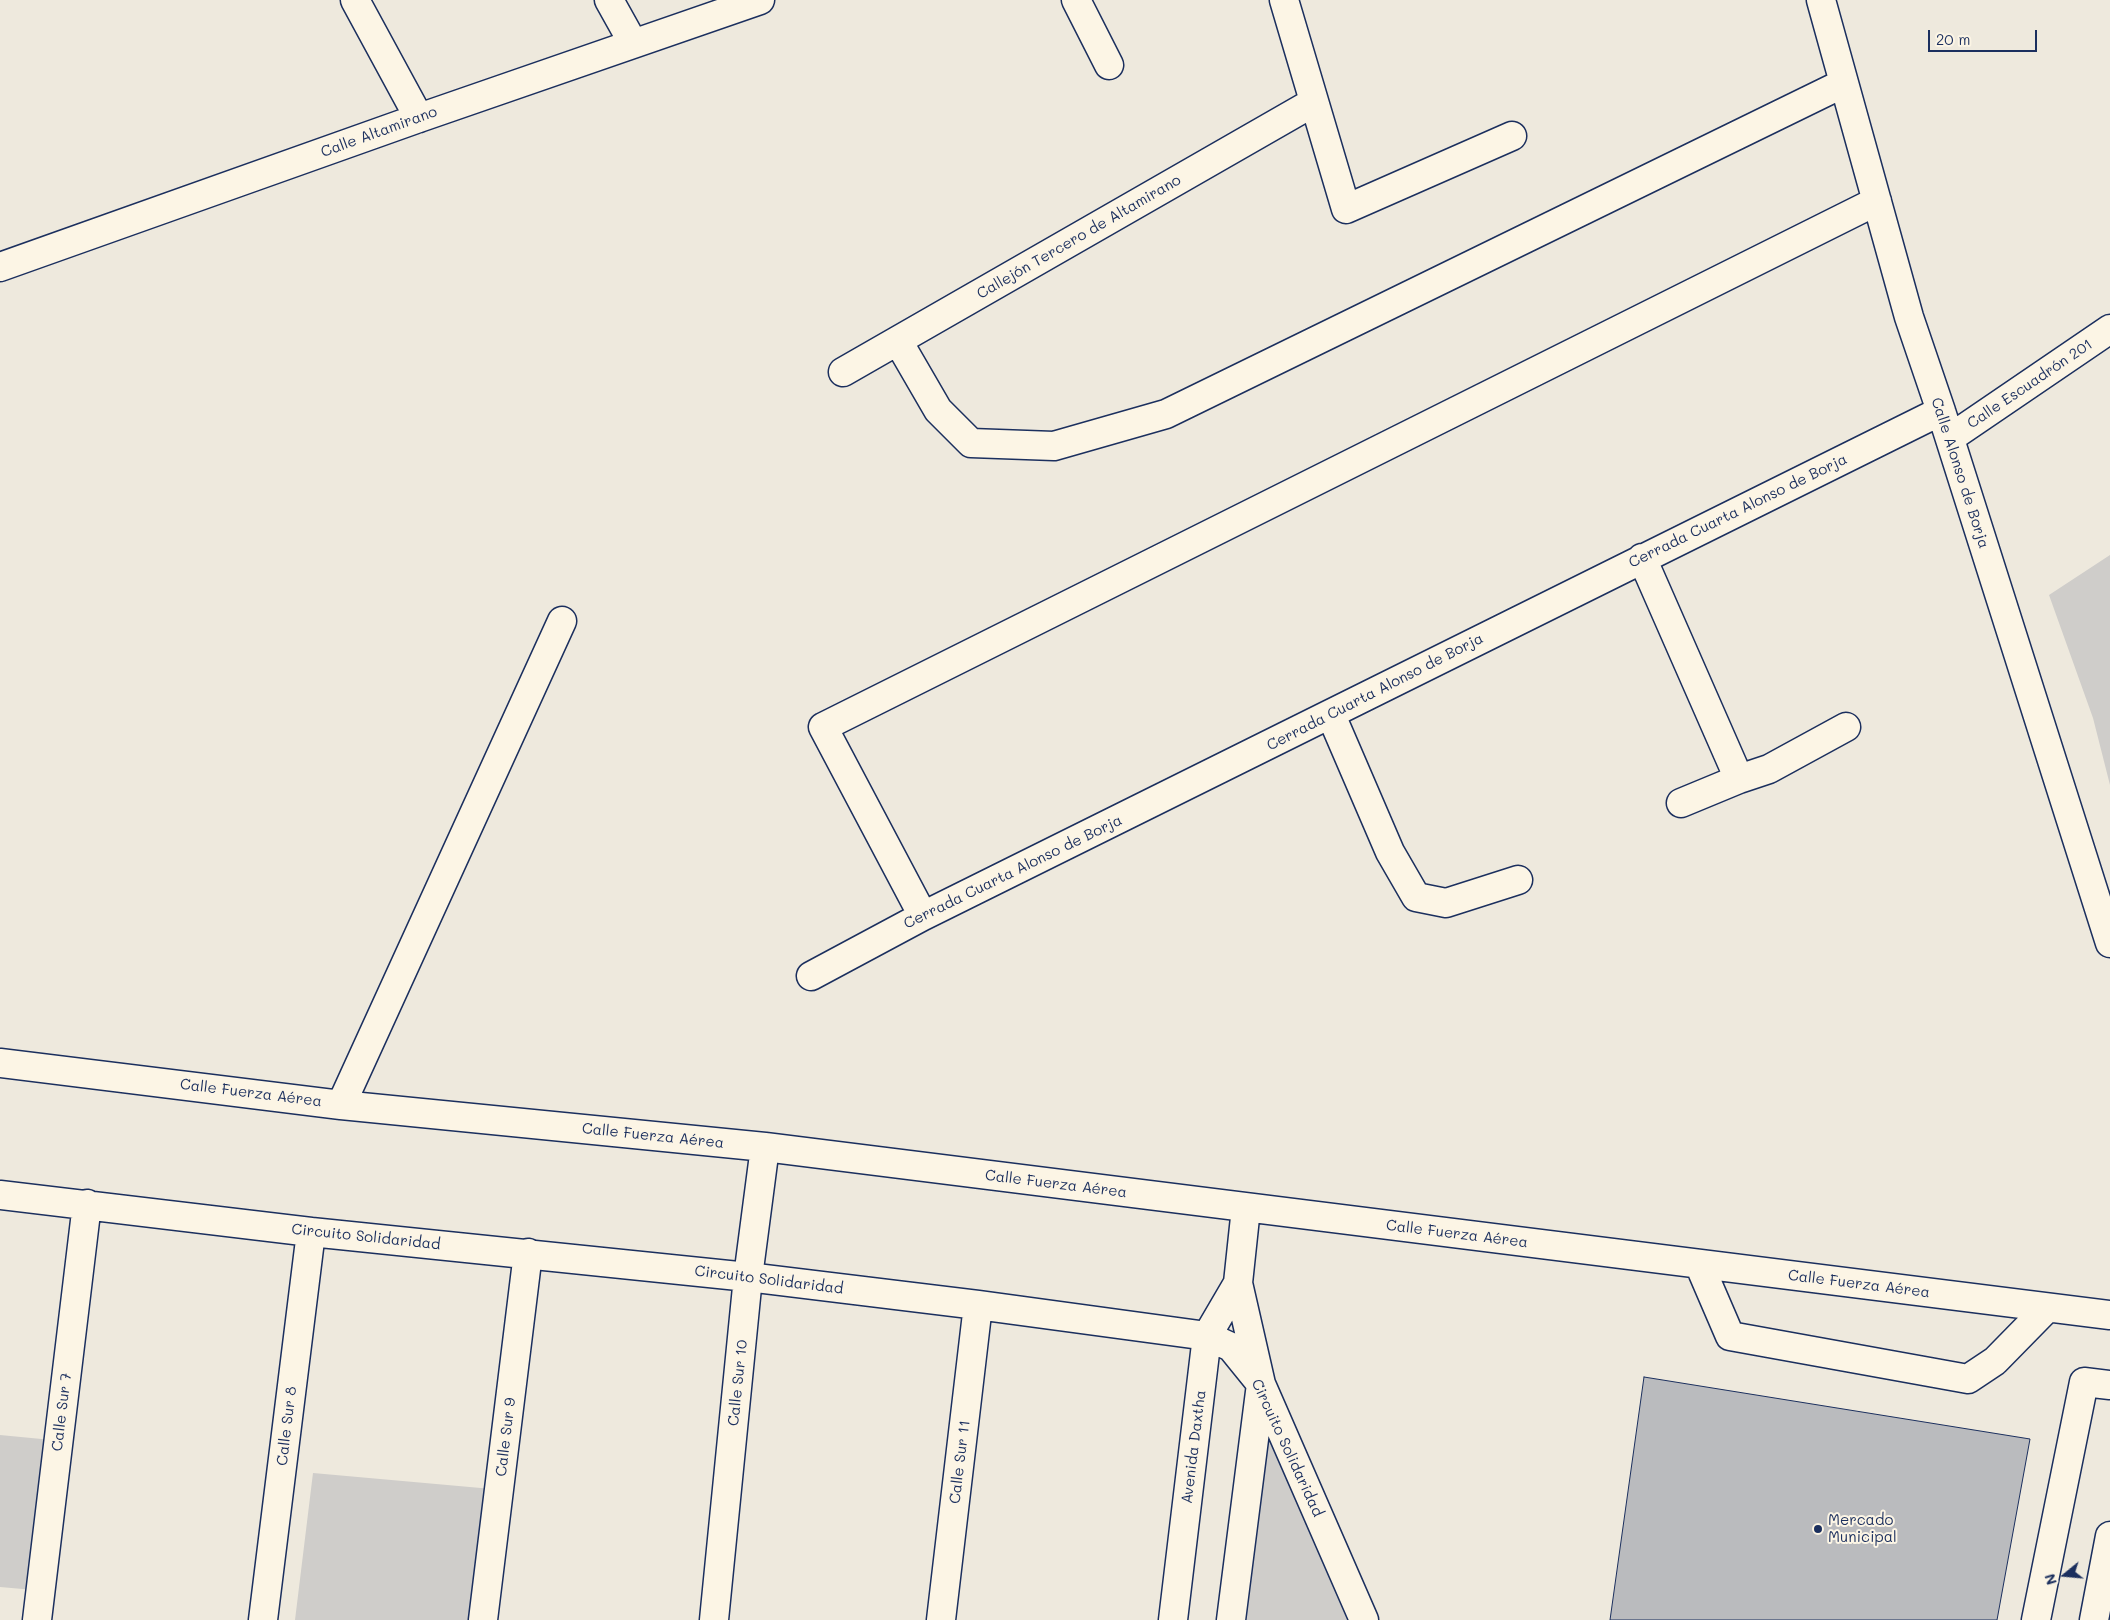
<!DOCTYPE html>
<html>
<head>
<meta charset="utf-8">
<style>
  body { margin:0 }
  #map { position:relative; width:2110px; height:1620px; overflow:hidden; background:#eee9dd; font-family:Mali,sans-serif }
  canvas { display:block }
  .north { position:absolute; left:2040px; top:1550px; width:50px; height:50px; -webkit-text-stroke:4px #fcf5e5; paint-order:stroke; rotate:253deg; font-size:14px; font-weight:700; line-height:20px; text-align:center; color:#1b2f5e }
  .north::after { content:''; display:block; margin:auto; width:18px; height:22px; background:#1b2f5e; clip-path:polygon(50% 0,100% 100%,50% 72%,0 100%) }
  .scale { position:absolute; left:1928px; top:30px; width:109px; height:22px; box-sizing:border-box; border:2px solid #1b2f5e; border-top:0; padding-left:6px; font-size:15px; line-height:18px; white-space:nowrap; color:#1b2f5e; -webkit-text-stroke:4px #fcf5e5; paint-order:stroke }
</style>
</head>
<body>
<div id="map">
<canvas width="2110" height="1620"></canvas>
<div class="north">N</div>
<div class="scale">20 m</div>
</div>
<script>
const context = document.querySelector('canvas').getContext('2d');
context.lineJoin = 'round';
function paint(path, color) {
  context.fillStyle = color;
  context.fill(path, 'evenodd');
}
function shape(rows) {
  const path = new Path2D();
  for (const r of rows) {
    path.moveTo(r[0], r[1]);
    for (let i = 2; i < r.length; i += 2) path.lineTo(r[i], r[i + 1]);
  }
  return path;
}
function trace(path, color, width, dash) {
  context.strokeStyle = color;
  context.lineWidth = width;
  context.lineCap = dash ? 'butt' : 'round';
  context.setLineDash(dash || []);
  context.stroke(path);
}
function label(font, color, halo, rows, align = 'center') {
  context.font = font + ' Mali,sans-serif';
  context.lineWidth = 4;
  context.setLineDash([]);
  context.textBaseline = 'middle';
  context.strokeStyle = halo;
  context.fillStyle = color;
  for (const [text, x, y, turn = 0] of rows) {
    context.save();
    context.translate(x, y);
    context.rotate((+turn || 0) * Math.PI / 180);
    context.textAlign = isNaN(turn) ? turn : align;
    if (halo) context.strokeText(text, 0, 0);
    context.fillText(text, 0, 0);
    context.restore();
  }
}
const green = shape([
  [2110,555,2110,785,2093,718,2049,595],
  [1266,1408,1356,1620,1243,1620],
  [0,1435,52,1440,34,1590,0,1587],
  [313,1473,492,1489,473,1620,295,1620]
]);
const building = shape([
  [1644,1377,2030,1439,1997,1620,1610,1620,1644,1377]
]);
const minor = shape([
  [355,0,419,118],
  [609,0,633,43],
  [1076,0,1109,65],
  [1284,0,1346,209,1512,136],
  [1821,0,1909,317,1941,411,2110,943],
  [0,267,419,118,760,0],
  [898,341,938,410,971,443,1054,446,1166,414,1844,83],
  [843,372,1314,102],
  [1950,438,2110,329],
  [1642,558,1739,779],
  [1331,715,1390,852,1416,897,1446,903,1518,880],
  [1681,803,1739,779,1769,769,1846,727],
  [923,916,823,727,1877,201],
  [811,976,923,916,1941,411],
  [0,1063,341,1105,765,1147,2110,1315],
  [341,1105,562,621],
  [0,1195,311,1232,748,1277,978,1305,1207,1336,1231,1347,1261,1384,1364,1620],
  [1699,1264,1730,1336,1968,1379,1995,1361,2047,1308],
  [37,1620,87,1204],
  [263,1620,311,1232],
  [483,1620,528,1253],
  [714,1620,748,1277,765,1147],
  [941,1620,978,1305],
  [1173,1620,1207,1336,1238,1283],
  [1231,1620,1261,1384,1238,1283,1246,1208],
  [2036,1620,2084,1382,2110,1385],
  [2094,1620,2110,1536]
]);
const markers = [
  [1818,1529,5,"#1b2f5e"]
];
const streetNames = [
  ["Calle Altamirano",379,132,-20],
  ["Callejón Tercero de Altamirano",1079,237,-30],
  ["Calle Escuadrón 201",2030,384,-34],
  ["Calle Alonso de Borja",1960,473,72],
  ["Cerrada Cuarta Alonso de Borja",1738,511,-26],
  ["Cerrada Cuarta Alonso de Borja",1375,692,-27],
  ["Cerrada Cuarta Alonso de Borja",1013,872,-26],
  ["Calle Fuerza Aérea",251,1093,7],
  ["Calle Fuerza Aérea",653,1136,6],
  ["Calle Fuerza Aérea",1056,1184,7],
  ["Calle Fuerza Aérea",1457,1234,7],
  ["Circuito Solidaridad",366,1237,6],
  ["Circuito Solidaridad",769,1280,7],
  ["Calle Fuerza Aérea",1859,1284,7],
  ["Calle Sur 10",738,1383,-84],
  ["Calle Sur 7",62,1412,-83],
  ["Calle Sur 8",287,1426,-83],
  ["Calle Sur 9",506,1437,-83],
  ["Avenida Daxtha",1194,1447,-83],
  ["Circuito Solidaridad",1287,1448,65],
  ["Calle Sur 11",960,1462,-83]
];
const poiNames = [
  ["Mercado",1828,1520],
  ["Municipal",1828,1537]
];
paint(green, '#cfcdca');
paint(building, '#babbbe');
trace(building, '#1b2f5e', 1);
trace(minor, '#1b2f5e', 31);
trace(minor, '#fcf5e5', 28);
for (const [x, y, r, color] of markers) {
  const dot = new Path2D();
  dot.arc(x, y, r, 0, 2 * Math.PI);
  context.fillStyle = color;
  context.fill(dot);
  trace(dot, '#fcf5e5', 2);
}
label('15px', '#1b2f5e', '#fcf5e5', streetNames);
label('15px', '#1b2f5e', '#fcf5e5', poiNames, 'left');
</script>
</body>
</html>
